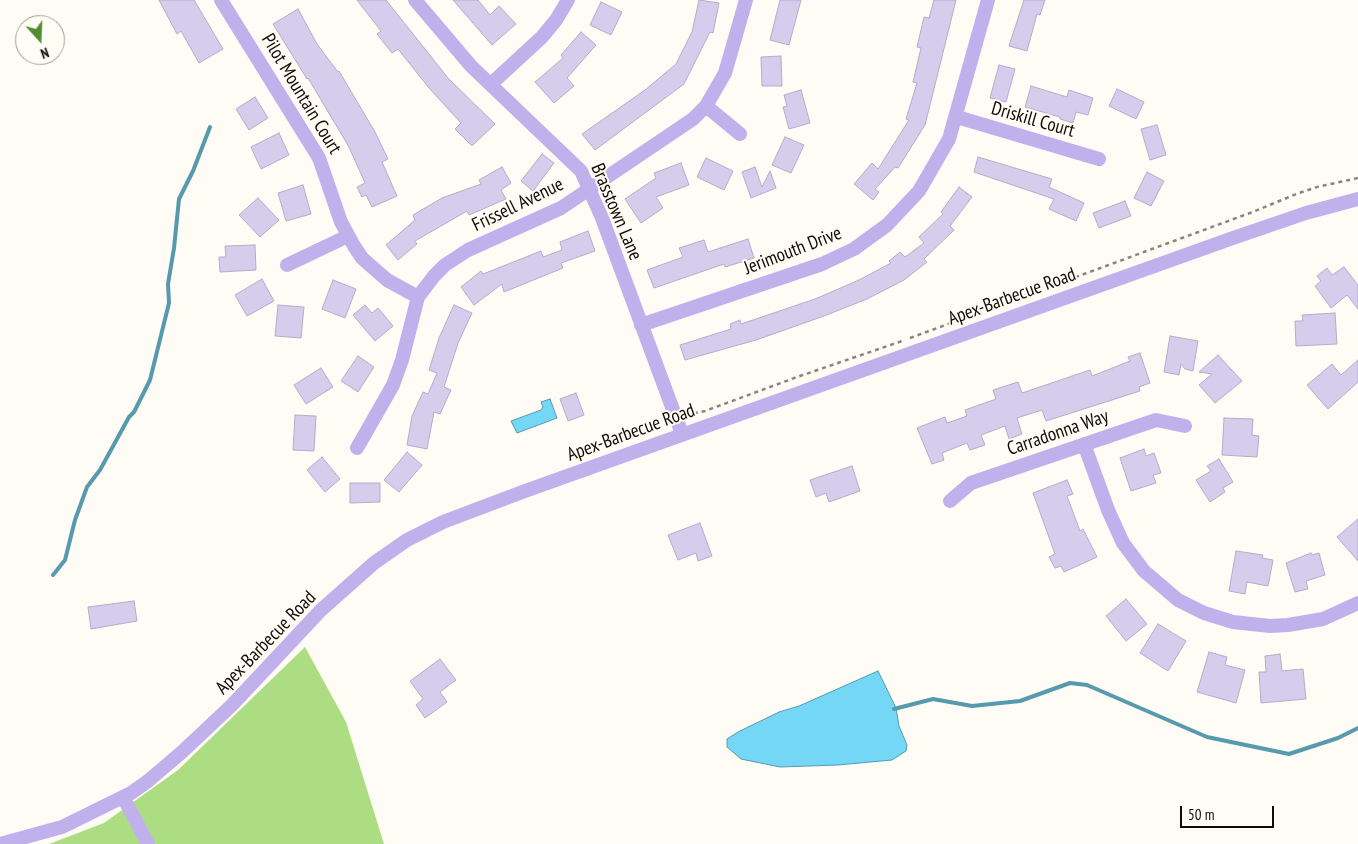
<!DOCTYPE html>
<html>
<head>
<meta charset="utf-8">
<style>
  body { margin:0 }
  #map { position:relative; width:1358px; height:844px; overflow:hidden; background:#fffbf5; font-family:"PT Sans Narrow",sans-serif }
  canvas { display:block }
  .north { position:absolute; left:15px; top:15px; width:50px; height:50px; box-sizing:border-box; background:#fffbf5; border:1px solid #a09b94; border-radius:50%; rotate:160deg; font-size:14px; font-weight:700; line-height:20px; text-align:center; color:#120c03 }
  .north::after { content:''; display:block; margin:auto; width:18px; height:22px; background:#4e8e2f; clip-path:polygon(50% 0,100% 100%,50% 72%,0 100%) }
  .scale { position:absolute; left:1180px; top:806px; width:94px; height:22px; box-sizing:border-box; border:2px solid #120c03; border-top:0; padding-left:6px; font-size:15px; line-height:18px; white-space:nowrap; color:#120c03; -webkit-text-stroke:4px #fffbf5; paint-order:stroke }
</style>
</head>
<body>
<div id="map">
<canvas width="1358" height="844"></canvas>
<div class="north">N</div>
<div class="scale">50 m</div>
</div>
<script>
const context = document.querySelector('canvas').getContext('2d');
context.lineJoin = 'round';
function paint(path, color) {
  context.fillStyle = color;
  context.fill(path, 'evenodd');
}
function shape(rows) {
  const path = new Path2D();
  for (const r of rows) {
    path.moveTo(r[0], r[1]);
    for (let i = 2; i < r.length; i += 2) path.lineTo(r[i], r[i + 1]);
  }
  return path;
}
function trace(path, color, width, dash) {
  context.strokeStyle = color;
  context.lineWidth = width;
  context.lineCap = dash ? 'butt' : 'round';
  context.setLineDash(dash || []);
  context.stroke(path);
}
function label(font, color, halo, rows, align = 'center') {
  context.font = font + ' "PT Sans Narrow",sans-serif';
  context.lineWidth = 4;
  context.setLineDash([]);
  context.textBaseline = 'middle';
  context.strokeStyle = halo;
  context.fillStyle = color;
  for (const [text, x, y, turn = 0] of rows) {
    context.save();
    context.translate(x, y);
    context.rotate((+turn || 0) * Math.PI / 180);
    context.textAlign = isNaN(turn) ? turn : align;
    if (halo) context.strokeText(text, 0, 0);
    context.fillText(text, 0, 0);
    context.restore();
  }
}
const forest = shape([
  [305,647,346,722,384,844,49,844,104,823,178,770]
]);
const water = shape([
  [550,399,557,418,517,433,511,421,541,410,543,407,541,402,550,399],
  [878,671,896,708,899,726,907,745,906,751,892,760,838,765,780,767,741,759,727,747,727,739,738,732,779,712,799,706,878,671]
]);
const stream = shape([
  [53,575,65,560,75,520,87,487,100,470,129,417,134,412,150,380,169,303,168,284,174,248,179,199,193,171,210,127],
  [894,709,933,699,972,706,1020,701,1070,683,1087,685,1207,737,1289,754,1338,738,1358,728]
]);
const building = shape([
  [159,0,194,0,223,49,199,63,181,31,177,34,159,0],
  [357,0,386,0,448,78,495,124,472,146,455,129,461,123,429,88,398,49,392,53,377,34,381,31,357,0],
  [453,0,478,0,490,15,499,6,516,24,492,45,453,0],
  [699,0,719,3,713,33,710,32,684,84,595,150,582,134,645,90,676,64,692,32,699,0],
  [780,0,801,0,789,45,770,40,780,0],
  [934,0,956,0,925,125,898,168,895,167,875,189,879,192,873,200,854,184,872,163,878,169,909,120,906,119,917,83,913,82,921,48,917,47,924,17,929,18,934,0],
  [1024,0,1045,0,1040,15,1037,14,1027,51,1009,46,1024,0],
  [601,2,622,12,611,35,590,25,601,2],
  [298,9,317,44,338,72,339,71,375,132,388,159,382,162,397,196,372,207,366,195,362,197,357,187,365,183,349,147,308,78,307,79,273,24,298,9],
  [581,32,596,45,567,78,574,86,554,103,535,82,563,58,561,55,581,32],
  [781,56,782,86,762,86,761,57,781,56],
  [999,65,1015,69,1006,102,990,98,999,65],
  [1031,86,1067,97,1069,90,1093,98,1088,115,1076,112,1073,123,1060,119,1060,117,1025,107,1031,86],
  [1117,89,1144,102,1136,119,1109,106,1117,89],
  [801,90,810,123,789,129,783,107,787,106,784,95,801,90],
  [255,97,268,118,249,130,236,109,255,97],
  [1157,125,1166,155,1150,160,1141,129,1157,125],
  [279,133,289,155,261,169,251,147,279,133],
  [785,137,804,145,791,173,772,165,785,137],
  [542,154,554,163,533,191,521,181,542,154],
  [978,157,1052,179,1049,187,1084,203,1076,221,1049,209,1054,199,974,172,978,157],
  [706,158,733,171,724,190,697,177,706,158],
  [681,163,689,185,656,197,663,208,641,223,625,199,656,178,654,173,681,163],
  [502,167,511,183,501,190,506,199,469,215,467,211,415,241,417,244,398,260,386,245,415,220,413,215,442,198,481,184,479,180,502,167],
  [755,167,762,187,770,171,776,188,751,198,742,172,755,167],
  [1147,172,1164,181,1151,206,1134,198,1147,172],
  [303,185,311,214,286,221,278,193,303,185],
  [959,187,972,197,950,226,954,230,924,259,927,262,904,280,867,299,824,316,756,340,685,360,680,345,731,329,730,324,740,320,741,324,815,299,859,280,891,263,889,261,900,252,905,257,924,243,919,237,943,214,941,212,959,187],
  [258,198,279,220,260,237,239,215,258,198],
  [1125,201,1131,216,1099,228,1093,213,1125,201],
  [588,231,595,251,561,263,563,268,504,292,502,284,474,305,461,287,481,271,483,274,541,251,543,257,562,250,560,242,588,231],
  [748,239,754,258,725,267,724,264,654,288,647,270,683,257,679,248,704,240,708,252,748,239],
  [255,245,256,270,220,272,219,257,226,257,225,246,255,245],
  [1344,267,1358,285,1358,309,1347,295,1331,308,1315,286,1321,281,1317,276,1327,268,1332,275,1344,267],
  [262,279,274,301,247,316,235,295,262,279],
  [333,280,356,289,345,318,322,309,333,280],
  [278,305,304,307,301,338,275,336,278,305],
  [365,305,372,313,378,308,393,326,375,341,353,315,365,305],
  [454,305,472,313,458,343,444,387,451,390,440,414,434,412,427,449,407,445,412,416,423,392,428,394,437,373,429,370,439,338,454,305],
  [1335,313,1337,344,1296,346,1295,321,1303,321,1302,315,1335,313],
  [1170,336,1198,341,1193,371,1185,369,1181,364,1179,375,1164,372,1170,336],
  [1140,353,1150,383,1139,387,1140,391,1046,421,1042,410,1017,418,1022,434,1009,439,1005,426,981,435,985,445,970,450,967,443,942,453,944,460,932,464,917,428,945,417,947,423,967,416,965,410,996,399,993,390,1018,382,1022,393,1090,370,1092,376,1130,361,1128,357,1140,353],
  [1218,355,1242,381,1215,403,1199,385,1212,374,1199,372,1218,355],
  [358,356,374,367,358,392,341,381,358,356],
  [1358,360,1358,382,1328,409,1307,385,1332,364,1341,375,1358,360],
  [321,368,333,387,306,404,294,385,321,368],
  [576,393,584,415,568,421,560,399,576,393],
  [295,415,316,416,314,451,293,450,295,415],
  [1224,418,1253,419,1252,435,1259,436,1257,457,1222,455,1224,418],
  [1144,449,1146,456,1154,453,1161,473,1153,475,1156,483,1131,491,1120,458,1144,449],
  [407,452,422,465,399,492,384,480,407,452],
  [322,457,340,479,325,492,307,470,322,457],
  [1219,459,1233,482,1223,488,1225,492,1210,502,1196,480,1211,471,1207,466,1219,459],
  [852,466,860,491,829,502,826,493,816,497,810,480,852,466],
  [1067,480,1073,494,1067,496,1080,531,1083,529,1097,557,1064,572,1061,566,1055,568,1049,557,1055,554,1033,493,1067,480],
  [350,483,380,483,380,502,350,503,350,483],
  [1358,519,1358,561,1337,537,1358,519],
  [700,523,712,556,698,561,696,553,678,560,668,535,700,523],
  [1236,551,1263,555,1262,558,1273,560,1268,586,1247,582,1245,594,1229,591,1236,551],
  [1311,553,1312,555,1319,553,1325,575,1306,581,1308,589,1295,592,1286,563,1311,553],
  [1126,599,1147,624,1126,641,1106,616,1126,599],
  [134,601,137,621,91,629,88,607,134,601],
  [1158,624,1186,641,1168,671,1140,653,1158,624],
  [1209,652,1227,657,1225,665,1245,670,1236,703,1197,692,1209,652],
  [1280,654,1282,671,1303,669,1306,699,1261,703,1259,672,1266,672,1265,656,1280,654],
  [440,659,456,680,440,692,447,702,425,718,416,705,423,699,410,681,440,659]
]);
const path = shape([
  [910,338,1250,213,1299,193,1317,187,1358,178],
  [688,413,692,410,695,413,705,411,797,377,905,340]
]);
const minor = shape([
  [221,0,319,158,341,222,354,246,362,258,387,280,418,297],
  [415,0,471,66,581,171,602,218,682,434],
  [491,84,542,37,556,20,568,0],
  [706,106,740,134],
  [957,117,1099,159],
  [287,265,348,236],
  [641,325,822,264,854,249,887,225,919,191,949,139,988,0],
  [1084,444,1108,510,1123,543,1144,571,1178,600,1204,613,1233,622,1270,626,1288,625,1323,619,1358,603],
  [357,448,393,385,402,360,418,297,434,276,445,265,468,250,561,208,693,119,706,106,725,73,746,0],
  [950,501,971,483,1156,420,1185,426],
  [123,797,148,844],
  [0,844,62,827,131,793,148,781,182,752,232,705,321,610,374,563,407,540,443,522,525,491,1233,238,1306,213,1358,199]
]);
const streetNames = [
  ["Pilot Mountain Court",301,94,59],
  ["Driskill Court",1033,120,16],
  ["Frissell Avenue",518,205,-26],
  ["Brasstown Lane",616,212,67],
  ["Jerimouth Drive",793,251,-21],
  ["Apex-Barbecue Road",1012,297,-20],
  ["Apex-Barbecue Road",631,433,-20],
  ["Carradonna Way",1058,433,-19],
  ["Apex-Barbecue Road",266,643,-46]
];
paint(forest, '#addd82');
paint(water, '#74d7f6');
trace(water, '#579aad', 1);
trace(stream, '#579aad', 4);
paint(building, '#d6cceb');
trace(building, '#b6acca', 1);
trace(path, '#89847d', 2.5, [4, 4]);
trace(minor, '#c0b1ed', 14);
label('19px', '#120c03', '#fffbf5', streetNames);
</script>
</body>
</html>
